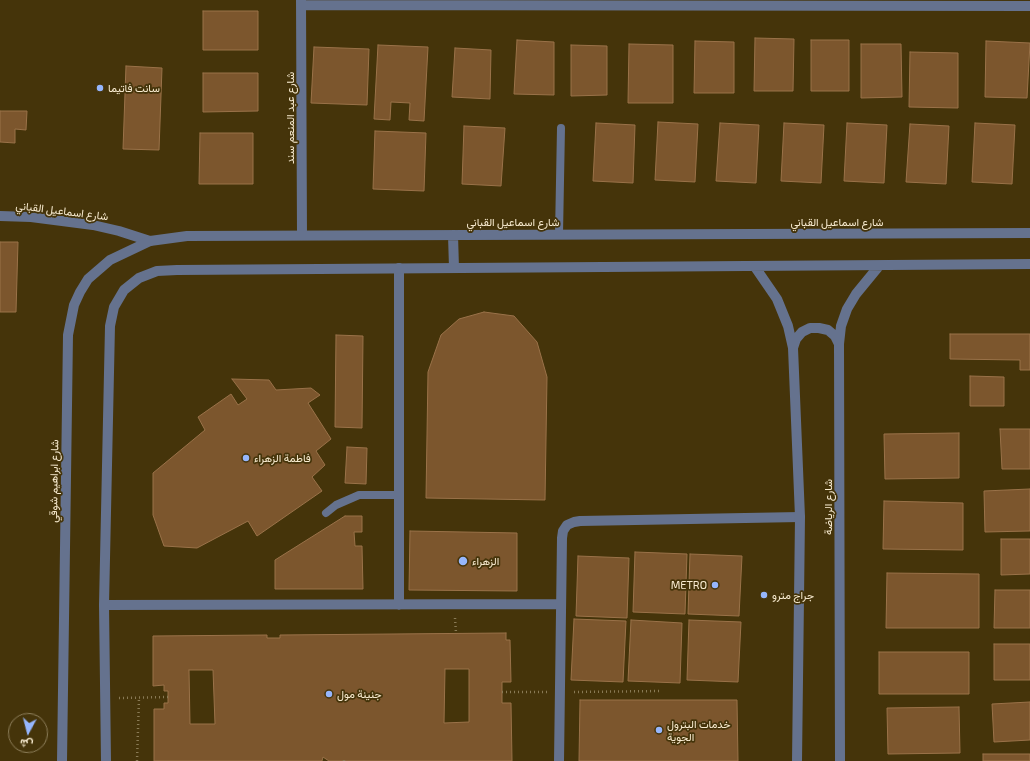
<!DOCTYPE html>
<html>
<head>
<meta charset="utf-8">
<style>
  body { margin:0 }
  #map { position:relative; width:1030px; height:761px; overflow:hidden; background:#45340a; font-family:"Exo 2",Vazirmatn,sans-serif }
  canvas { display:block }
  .north { position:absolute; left:8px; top:713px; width:40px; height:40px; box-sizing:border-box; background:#45340a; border:1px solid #8d7e5a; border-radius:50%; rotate:187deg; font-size:11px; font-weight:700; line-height:16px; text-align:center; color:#f9ecd1 }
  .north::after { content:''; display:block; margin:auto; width:14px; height:18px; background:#96b6fd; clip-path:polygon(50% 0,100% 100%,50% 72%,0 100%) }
</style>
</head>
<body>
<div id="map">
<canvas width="1030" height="761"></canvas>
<div class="north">ش</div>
</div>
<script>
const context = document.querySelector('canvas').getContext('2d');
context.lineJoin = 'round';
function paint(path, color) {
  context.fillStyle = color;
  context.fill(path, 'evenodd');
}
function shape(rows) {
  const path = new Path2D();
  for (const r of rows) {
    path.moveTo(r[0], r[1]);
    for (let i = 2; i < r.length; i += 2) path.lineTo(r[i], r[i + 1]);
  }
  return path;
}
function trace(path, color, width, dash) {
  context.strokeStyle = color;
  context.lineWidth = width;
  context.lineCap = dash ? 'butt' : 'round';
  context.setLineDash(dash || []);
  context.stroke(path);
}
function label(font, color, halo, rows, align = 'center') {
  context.font = font + ' "Exo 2",Vazirmatn,sans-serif';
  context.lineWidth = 3.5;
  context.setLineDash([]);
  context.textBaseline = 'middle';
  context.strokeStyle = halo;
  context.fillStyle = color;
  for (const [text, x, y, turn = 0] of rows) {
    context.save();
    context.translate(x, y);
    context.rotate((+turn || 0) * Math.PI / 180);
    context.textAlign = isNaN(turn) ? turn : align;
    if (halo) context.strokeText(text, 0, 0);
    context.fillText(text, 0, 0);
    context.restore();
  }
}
const building = shape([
  [203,11,258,11,258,50,203,50,203,11],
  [755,38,794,39,793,91,754,91,755,38],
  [517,40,554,42,554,95,514,94,517,40],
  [811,40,849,40,849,91,811,91,811,40],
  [695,41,734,42,734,93,694,93,695,41],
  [986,41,1030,43,1027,98,985,97,986,41],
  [629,44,673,45,673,103,628,103,629,44],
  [861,44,901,44,902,97,861,98,861,44],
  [378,45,428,47,424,121,409,120,410,103,391,102,390,120,374,119,378,45],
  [571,45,607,46,607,95,571,96,571,45],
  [314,47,369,49,367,105,311,103,314,47],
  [455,48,491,50,490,99,452,97,455,48],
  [910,52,958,53,958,108,909,107,910,52],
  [126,66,162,68,159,150,123,149,126,66],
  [203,73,258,73,258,111,203,112,203,73],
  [0,111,27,111,26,130,15,129,15,143,0,142,0,111],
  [658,122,698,124,695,182,655,180,658,122],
  [596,123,635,125,633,183,593,181,596,123],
  [720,123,759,125,756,183,716,181,720,123],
  [784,123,824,125,821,183,781,181,784,123],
  [847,123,887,125,884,183,844,181,847,123],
  [975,123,1015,125,1012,184,972,182,975,123],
  [910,124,949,126,946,184,906,182,910,124],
  [464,126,505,128,501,186,462,184,464,126],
  [375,131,426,133,424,191,373,189,375,131],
  [200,133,253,133,253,184,199,184,200,133],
  [0,242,18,242,16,312,0,312,0,242],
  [484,312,514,316,537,342,547,377,545,500,426,498,428,372,441,335,459,319,484,312],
  [950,334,1030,334,1030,370,1020,370,1020,360,950,359,950,334],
  [336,335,363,336,362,428,335,427,336,335],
  [970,376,1004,377,1004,406,970,406,970,376],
  [232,379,269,380,276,390,311,388,320,395,308,403,331,439,316,451,325,465,312,477,322,491,257,536,248,521,197,548,164,546,153,515,153,473,205,430,198,417,231,394,238,405,247,399,232,379],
  [1000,429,1030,429,1030,469,1002,469,1000,429],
  [959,433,959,478,885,479,884,434,959,433],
  [347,447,367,448,366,484,345,483,347,447],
  [1030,489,1030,531,985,532,984,491,1030,489],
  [884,501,963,503,963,550,883,549,884,501],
  [345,516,362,516,362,532,354,532,355,546,362,546,363,589,275,589,275,560,345,516],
  [410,531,517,533,517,591,409,590,410,531],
  [1001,539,1030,539,1030,574,1001,575,1001,539],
  [635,552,687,554,685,614,633,612,635,552],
  [690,554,742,556,739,616,688,614,690,554],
  [578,556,629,558,627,618,576,616,578,556],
  [887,573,979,574,979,628,886,628,887,573],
  [995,590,1030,590,1030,628,994,628,995,590],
  [574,619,626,621,623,682,571,680,574,619],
  [631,620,682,623,680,683,628,681,631,620],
  [689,620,741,622,738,682,687,680,689,620],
  [506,633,506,640,510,640,511,682,502,682,502,703,511,703,512,761,329,761,323,757,322,761,154,761,154,709,164,709,164,703,168,703,168,691,164,691,164,685,153,686,153,636,267,635,267,638,280,638,280,635,506,633],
  [445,669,469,669,469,722,444,723,445,669],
  [189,670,213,670,215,724,190,724,189,670],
  [994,644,1030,644,1030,680,994,680,994,644],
  [879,652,969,652,969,694,879,694,879,652],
  [580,700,737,700,738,761,579,761,580,700],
  [1030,702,1030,740,994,742,992,704,1030,702],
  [959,707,960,753,888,754,887,708,959,707],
  [983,754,1030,754,1030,761,983,761,983,754]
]);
const path = shape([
  [455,618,456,633],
  [502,692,547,692],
  [574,692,661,691],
  [119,698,168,697],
  [137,761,139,698],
  [344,761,344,760]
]);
const service = shape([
  [559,234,561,128],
  [326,513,336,505,359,495,400,495]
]);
const minor = shape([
  [301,0,302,235],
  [302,5,1030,6],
  [0,216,31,217,93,225,119,231,150,241],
  [104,605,561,604],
  [399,605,399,268],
  [559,761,562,538,563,531,567,525,574,522,580,521,800,517]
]);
const tertiary = shape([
  [453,235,454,268],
  [755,267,777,299,788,326,793,348,800,517,797,761],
  [793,348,796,339,802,332,810,328,819,328,828,330,835,336,839,344],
  [62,761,68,335,74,305,80,292,88,279,110,260,150,241,187,236,1030,233],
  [106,761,104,605,110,326,114,307,124,290,139,278,157,271,177,270,1030,264],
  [840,761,839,344,841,326,847,309,856,294,879,266]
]);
const markers = [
  [100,88,4,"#96b6fd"],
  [246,458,4,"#96b6fd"],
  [463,561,5,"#96b6fd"],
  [715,585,4,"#96b6fd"],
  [764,595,4,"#96b6fd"],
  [329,694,4,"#96b6fd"],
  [659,730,4,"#96b6fd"]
];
const poiNames = [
  ["سانت فاتيما",108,88],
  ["فاطمة الزهراء",254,458],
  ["الزهراء",472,561],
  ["METRO",707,585,"right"],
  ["جراج مترو",772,595],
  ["جنينة مول",337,694],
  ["خدمات البترول",667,724],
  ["الجوية",667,737]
];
const streetNames = [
  ["شارع عبد المنعم سند",290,118,-90],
  ["شارع اسماعيل القباني",62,211,7],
  ["شارع اسماعيل القباني",513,222],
  ["شارع اسماعيل القباني",837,222],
  ["شارع ابراهيم شوقي",54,481,-89],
  ["شارع الرياضة",828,507,-90]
];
paint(building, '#7c562d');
trace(building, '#9a7249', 1);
trace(path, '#897a55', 2.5, [1, 3]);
trace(service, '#65728e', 8);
trace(minor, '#65728e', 10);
trace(tertiary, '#65728e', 10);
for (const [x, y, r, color] of markers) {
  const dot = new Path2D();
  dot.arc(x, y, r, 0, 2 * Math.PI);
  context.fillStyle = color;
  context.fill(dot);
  trace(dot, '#45340a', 1.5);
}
label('11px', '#f9ecd1', '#45340a', poiNames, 'left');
label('11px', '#f9ecd1', '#45340a', streetNames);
</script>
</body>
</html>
